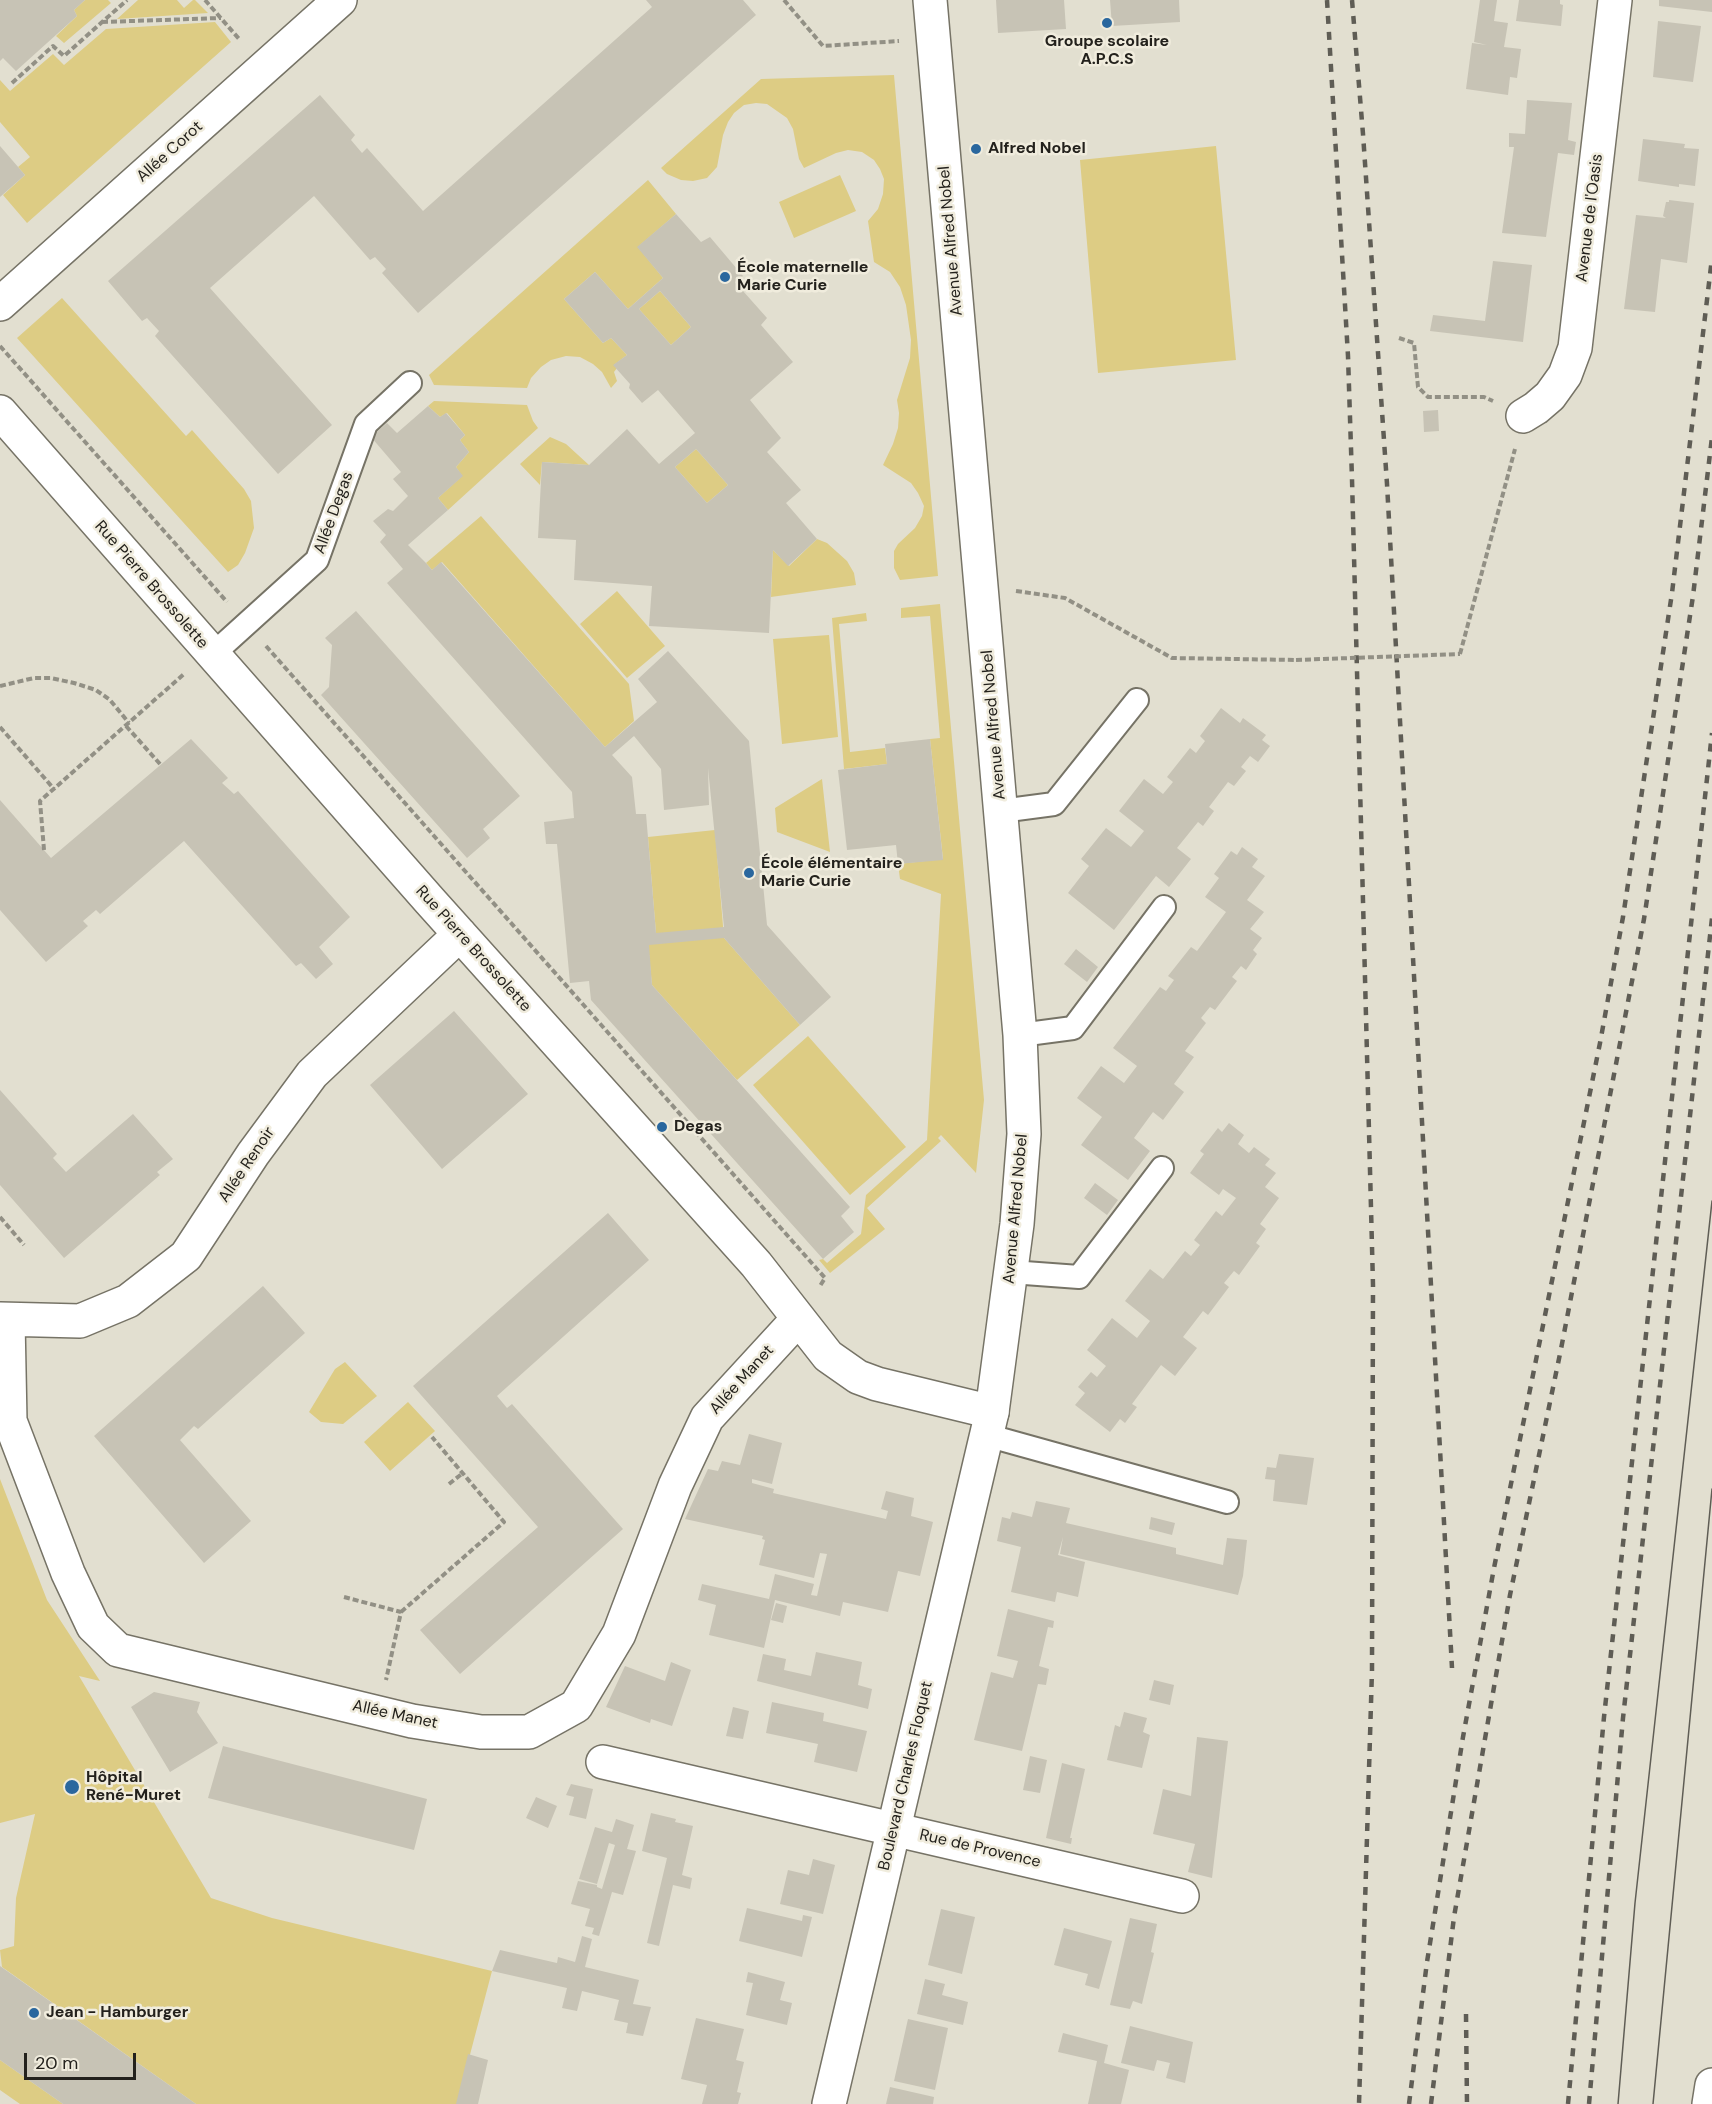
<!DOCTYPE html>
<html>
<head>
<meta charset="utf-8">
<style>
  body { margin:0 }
  #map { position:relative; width:1712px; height:2104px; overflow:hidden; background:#e2dfd0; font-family:"DM Sans",sans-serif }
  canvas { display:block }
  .scale { position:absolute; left:24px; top:2053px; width:112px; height:27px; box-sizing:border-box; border:3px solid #23211c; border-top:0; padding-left:8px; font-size:18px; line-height:21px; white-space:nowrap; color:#23211c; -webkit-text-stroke:4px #f0ecdd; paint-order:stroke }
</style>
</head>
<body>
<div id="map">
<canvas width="1712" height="2104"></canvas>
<div class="scale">20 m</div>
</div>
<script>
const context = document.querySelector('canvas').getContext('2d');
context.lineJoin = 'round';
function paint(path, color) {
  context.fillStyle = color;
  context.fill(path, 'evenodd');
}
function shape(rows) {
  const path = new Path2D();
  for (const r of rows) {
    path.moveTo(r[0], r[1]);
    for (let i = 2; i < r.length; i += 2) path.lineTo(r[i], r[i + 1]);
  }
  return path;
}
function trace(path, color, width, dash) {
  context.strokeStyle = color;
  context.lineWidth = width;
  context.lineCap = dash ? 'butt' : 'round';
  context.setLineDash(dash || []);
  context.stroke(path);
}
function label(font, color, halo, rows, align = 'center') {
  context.font = font + ' "DM Sans",sans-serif';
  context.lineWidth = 5;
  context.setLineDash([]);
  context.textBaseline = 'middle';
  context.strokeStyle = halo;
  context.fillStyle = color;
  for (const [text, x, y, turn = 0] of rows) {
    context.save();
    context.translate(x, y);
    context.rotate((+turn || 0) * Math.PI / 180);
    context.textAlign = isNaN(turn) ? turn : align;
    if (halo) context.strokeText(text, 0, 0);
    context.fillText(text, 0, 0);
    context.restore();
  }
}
const green = shape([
  [85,0,108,0,111,3,64,43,56,36,77,16,74,10],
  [138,0,177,0,184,8,193,0,195,0,208,13,117,19],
  [215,22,231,42,27,223,3,195,25,175,18,167,30,157,0,122,0,80,10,91,53,54,64,65,106,29],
  [894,75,938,576,900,580,894,568,894,551,898,544,915,528,922,516,924,506,918,493,911,483,883,465,893,444,898,428,899,413,897,400,910,358,911,340,906,305,900,287,890,272,874,262,868,221,878,209,883,194,884,179,880,169,874,160,862,152,848,150,836,153,804,168,799,159,793,129,787,118,767,104,756,103,744,105,734,113,728,122,723,135,717,167,707,178,693,181,681,180,667,174,661,168,761,79],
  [1216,146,1236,360,1098,373,1080,160],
  [840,175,856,211,794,238,779,202],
  [648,180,676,214,638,247,663,278,628,309,595,272,564,299,603,343,611,338,627,355,614,365,617,368,614,372,617,381,611,388,602,372,593,364,580,357,566,356,551,360,541,367,531,378,527,388,434,385,429,375],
  [660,291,691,327,671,345,639,309],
  [62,298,186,436,192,430,244,489,251,501,254,528,245,553,238,565,228,572,17,338],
  [434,401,527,405,533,421,538,428,448,510,438,498,462,476,456,467,469,452,460,440,465,435,447,413,440,417,428,406],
  [550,437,566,444,589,465,542,462,540,485,520,464],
  [696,449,728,485,707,503,675,467],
  [481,516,629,684,634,721,605,747,442,562,432,570,426,563],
  [817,539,827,543,847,561,854,573,856,585,771,597,773,550,789,566],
  [617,591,665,646,627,678,580,624],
  [940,604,984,1100,976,1173,941,1135,938,1138,941,1141,867,1208,885,1229,830,1273,819,1260,823,1259,827,1263,861,1234,866,1195,927,1140,941,894,900,879,898,864,943,859,930,739,940,738,930,616,901,618,901,608],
  [866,613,867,621,839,624,850,752,885,748,887,764,844,769,832,618],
  [829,635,838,737,782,744,773,639],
  [822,779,830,852,777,832,775,808],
  [715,830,724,938,800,1025,737,1080,652,985,647,934,656,933,648,837],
  [808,1036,906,1147,850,1195,753,1085],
  [345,1362,377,1396,343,1424,321,1422,309,1412,335,1369],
  [408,1402,435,1431,390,1471,364,1442],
  [0,1479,47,1600,100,1681,79,1676,211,1898,272,1918,492,1971,457,2104,196,2104,2,1967,0,1950,14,1946,16,1898,35,1814,0,1823],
  [0,2060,63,2104,20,2104,0,2090]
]);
const building = shape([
  [0,0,85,0,74,10,77,16,16,71,3,58,0,61],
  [646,0,743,0,756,15,418,313,382,273,386,269,375,257,370,260,314,196,210,288,332,425,278,474,155,336,159,331,147,318,142,321,108,281,320,95,355,135,351,140,362,153,367,148,423,211,652,7],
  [996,0,1064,0,1066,29,998,33],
  [1110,0,1179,0,1180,22,1112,26],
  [1480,0,1497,0,1494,21,1508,23,1504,47,1521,49,1517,78,1510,77,1508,95,1466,89,1472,43,1487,45,1474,42],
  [1519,0,1560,0,1560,4,1563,5,1561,26,1516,21],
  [1659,0,1712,0,1712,12,1659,6],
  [1658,21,1701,26,1693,82,1653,77],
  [1527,100,1572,103,1568,140,1576,142,1574,155,1558,153,1546,237,1502,233,1514,147,1509,147,1509,133,1525,134],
  [1643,139,1685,144,1684,148,1699,149,1695,186,1679,184,1679,187,1638,181],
  [0,146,25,175,0,197],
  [1669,200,1694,203,1687,263,1661,259,1655,312,1624,309,1636,215,1666,218,1663,216,1666,202,1669,202],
  [676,214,701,242,710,237,743,276,735,282,767,318,761,325,793,362,750,400,781,438,767,452,801,490,786,503,817,539,788,566,773,550,769,633,649,626,652,586,574,580,576,540,538,538,542,462,589,465,627,429,659,464,695,433,658,390,642,403,629,388,630,384,613,365,627,355,611,338,603,343,564,299,595,272,628,309,663,278,637,247],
  [660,291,691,327,671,345,639,309],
  [696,449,728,485,707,503,675,467],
  [1493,261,1532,265,1523,342,1430,331,1433,315,1485,321],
  [428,406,440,417,446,413,465,435,460,440,469,452,456,467,463,476,438,498,448,510,408,545,426,563,432,570,441,562,605,747,657,702,638,679,668,651,749,741,767,925,831,997,800,1025,724,938,649,945,652,985,850,1207,841,1216,854,1232,823,1259,591,1000,589,981,570,983,557,844,546,844,544,822,574,818,572,792,387,583,403,569,380,542,386,535,373,521,388,509,393,511,408,496,393,479,401,472,371,437,387,423,397,433],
  [634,736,661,769,664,810,709,805,708,768,724,927,656,933,646,814,636,814,632,777,612,755],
  [1438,410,1439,431,1424,432,1423,411],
  [356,611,520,796,483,829,490,838,467,858,321,695,329,687,332,645,325,638],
  [1221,708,1240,723,1243,718,1266,735,1262,740,1270,746,1258,762,1250,756,1241,767,1246,771,1234,786,1228,782,1209,807,1214,811,1203,826,1198,822,1177,848,1191,859,1169,887,1156,876,1114,930,1068,893,1089,866,1081,859,1106,828,1131,847,1144,831,1119,811,1144,779,1163,794,1173,782,1167,777,1190,748,1196,753,1205,741,1200,736],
  [191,739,228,778,222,783,234,794,238,791,350,917,319,947,333,964,316,979,301,963,296,966,184,841,100,914,96,910,83,921,88,926,46,962,0,910,0,800,51,858],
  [930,739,943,860,898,864,896,845,847,850,838,770,887,764,885,744],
  [1242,847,1258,859,1252,867,1265,876,1247,900,1264,912,1250,929,1262,938,1253,950,1257,954,1246,970,1241,966,1232,977,1237,981,1215,1010,1210,1007,1201,1018,1206,1023,1185,1051,1194,1057,1174,1084,1184,1092,1163,1120,1153,1112,1134,1138,1150,1151,1128,1180,1081,1145,1102,1117,1077,1098,1101,1066,1124,1083,1137,1066,1113,1048,1160,987,1166,991,1174,980,1168,976,1191,947,1197,951,1226,912,1205,897,1219,878,1214,874,1231,851,1237,855],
  [1076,949,1098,967,1087,982,1064,964],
  [454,1011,528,1094,442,1169,370,1085],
  [0,1090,57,1154,53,1158,66,1172,133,1114,173,1159,157,1172,160,1175,64,1258,0,1185],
  [1229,1123,1244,1135,1238,1144,1249,1153,1254,1147,1270,1159,1265,1165,1276,1173,1265,1187,1279,1198,1260,1224,1266,1229,1256,1243,1260,1246,1239,1275,1234,1271,1224,1283,1229,1287,1208,1315,1203,1311,1183,1337,1197,1348,1175,1376,1161,1365,1132,1404,1137,1407,1125,1423,1120,1419,1110,1432,1075,1405,1085,1393,1078,1387,1091,1372,1097,1377,1106,1366,1087,1350,1112,1318,1137,1338,1150,1321,1125,1301,1150,1269,1163,1279,1185,1251,1191,1256,1200,1245,1194,1240,1216,1211,1222,1216,1236,1198,1223,1189,1219,1195,1190,1173,1204,1154,1200,1151,1218,1128,1222,1132],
  [1095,1183,1118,1200,1107,1215,1084,1198],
  [608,1213,649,1260,497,1396,507,1408,512,1404,623,1529,460,1674,420,1630,538,1527,413,1386],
  [263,1286,305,1333,198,1429,194,1426,180,1440,251,1521,204,1563,94,1436],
  [749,1434,782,1443,772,1484,752,1479,752,1483,774,1489,773,1493,886,1519,888,1511,881,1509,886,1491,914,1498,911,1516,933,1522,920,1576,898,1571,888,1612,843,1602,840,1616,775,1600,764,1648,709,1635,716,1605,698,1600,702,1584,769,1599,775,1574,814,1584,811,1595,817,1596,827,1554,820,1553,814,1578,759,1565,765,1540,762,1539,763,1536,685,1519,708,1469,718,1471,722,1461,740,1465],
  [1279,1454,1314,1458,1307,1505,1273,1501,1275,1480,1265,1479,1267,1467,1276,1468],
  [1036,1501,1070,1508,1066,1523,1176,1548,1176,1554,1223,1565,1227,1538,1247,1540,1243,1576,1238,1595,1060,1554,1063,1537,1058,1555,1085,1562,1078,1597,1057,1592,1055,1602,1011,1592,1021,1547,997,1541,1002,1517,1010,1519,1012,1512,1032,1517],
  [1151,1517,1175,1523,1172,1535,1149,1529],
  [776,1603,787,1606,783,1623,771,1620],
  [1008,1609,1054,1621,1053,1628,1048,1627,1039,1666,1049,1669,1046,1685,1038,1684,1022,1751,974,1740,991,1672,1013,1678,1018,1661,997,1656],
  [816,1652,862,1662,858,1685,872,1689,868,1709,757,1681,763,1654,786,1659,784,1670,811,1676],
  [671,1662,691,1670,672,1726,651,1719,650,1723,606,1707,625,1666,665,1681],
  [1154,1680,1174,1685,1170,1705,1149,1700],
  [154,1692,200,1702,197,1712,218,1743,170,1772,131,1707],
  [772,1702,824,1713,823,1721,867,1731,857,1772,814,1762,818,1744,766,1733],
  [733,1707,749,1711,743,1739,726,1736],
  [1124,1712,1147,1718,1143,1732,1150,1735,1142,1768,1107,1760,1115,1725,1120,1727],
  [1197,1737,1228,1741,1212,1878,1188,1872,1195,1844,1153,1834,1163,1789,1191,1796],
  [223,1746,427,1799,414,1850,208,1798],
  [1030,1756,1047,1760,1040,1793,1023,1790],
  [1062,1763,1085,1769,1070,1838,1072,1838,1071,1844,1046,1838],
  [571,1784,593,1789,586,1819,569,1815,574,1797,566,1795],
  [536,1797,557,1806,548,1828,526,1818],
  [651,1813,676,1819,675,1822,693,1826,682,1875,692,1878,690,1889,673,1885,659,1946,647,1943,667,1858,642,1851],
  [616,1819,634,1825,627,1849,636,1851,623,1895,612,1892,599,1936,592,1934,594,1928,585,1926,590,1909,571,1904,578,1881,597,1885,597,1887,602,1889,615,1845,609,1843,597,1884,579,1879,595,1827,612,1832],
  [813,1859,835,1865,823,1914,780,1904,788,1870,809,1875],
  [747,1908,802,1921,803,1915,812,1917,802,1957,739,1941],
  [941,1909,975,1917,962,1974,928,1965],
  [1130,1918,1157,1924,1151,1952,1154,1953,1142,2004,1133,2001,1130,2009,1110,2005],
  [1064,1928,1112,1941,1099,1989,1085,1985,1088,1974,1054,1965],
  [582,1936,592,1939,585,1967,639,1980,633,2004,651,2007,643,2036,626,2033,628,2023,614,2020,619,2000,582,1991,577,2011,562,2008,567,1988,492,1971,500,1950,557,1963,558,1957,575,1962],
  [0,1966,196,2104,63,2104,0,2060],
  [748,1972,785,1982,780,2000,792,2003,787,2025,746,2015,753,1983,746,1982],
  [925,1979,945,1984,942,1995,968,2002,963,2025,917,2014],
  [696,2018,744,2029,736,2060,744,2062,737,2092,741,2093,738,2104,702,2104,707,2085,681,2079],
  [908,2019,948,2028,935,2090,894,2081],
  [1130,2026,1193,2042,1185,2083,1166,2078,1170,2063,1157,2060,1154,2071,1121,2063],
  [1063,2033,1108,2045,1104,2063,1129,2070,1121,2104,1088,2104,1097,2061,1058,2052],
  [468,2054,488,2060,478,2104,456,2104],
  [890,2087,934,2097,933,2104,886,2104]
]);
const path = shape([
  [205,0,240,40],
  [784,0,823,46,899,41],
  [102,22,221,18],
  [12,83,53,46,64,56,127,0],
  [1399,338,1414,343,1418,387,1428,397,1484,397,1493,401],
  [0,346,227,602],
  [1016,591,1065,598,1172,658,1296,660],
  [266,646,825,1278,820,1286],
  [1460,654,1515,449],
  [0,686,34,678,51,678,74,683,96,690,110,700,129,723],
  [126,726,160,764],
  [0,727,54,789],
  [44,850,40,801,184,674],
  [0,1217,24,1245],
  [449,1484,463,1473],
  [344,1597,401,1612,386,1680],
  [401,1612,504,1522,432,1437]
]);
const service = shape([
  [212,655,317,560,366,424,410,383],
  [1001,811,1054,804,1137,700],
  [1020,1035,1073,1028,1164,907],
  [1011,1272,1079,1277,1162,1168],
  [986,1435,1227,1502]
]);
const minor = shape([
  [0,304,340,0],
  [0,412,430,901,756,1264,828,1356,858,1377,877,1384,992,1412],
  [1523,416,1536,408,1550,396,1565,375,1575,348,1615,0],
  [0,1319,80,1321,128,1301,186,1256,253,1154,312,1074,460,934],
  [8,1320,10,1421,68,1573,93,1626,118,1650,412,1721,481,1732,529,1732,576,1706,619,1634,675,1486,707,1418,798,1319],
  [603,1762,1182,1896],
  [1709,2104,1712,2085]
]);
const tertiary = shape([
  [829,2104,992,1412,1017,1224,1024,1134,1020,1035,930,0]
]);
const tram = shape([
  [1618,2104,1635,1903,1712,1201],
  [1653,2104,1712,1489]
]);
const rail = shape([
  [1327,0,1348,356,1352,479,1373,1285,1372,1670,1359,2104],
  [1352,0,1363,134,1387,484,1452,1668],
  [1466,2014,1467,2104],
  [1409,2104,1427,1962,1463,1737,1494,1568,1600,1043,1623,917,1672,593,1712,258],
  [1431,2104,1454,1917,1510,1595,1561,1349,1644,919,1693,596,1712,437],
  [1568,2104,1604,1717,1712,733],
  [1589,2104,1623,1718,1712,918]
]);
const pathBridge = shape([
  [1296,660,1460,654]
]);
const markers = [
  [1107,23,6,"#2a679e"],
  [976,149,6,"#2a679e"],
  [725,277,6,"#2a679e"],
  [749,873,6,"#2a679e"],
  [662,1127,6,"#2a679e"],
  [72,1787,8,"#2a679e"],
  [34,2013,6,"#2a679e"]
];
const poiNames = [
  ["Groupe scolaire",1107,42,"center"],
  ["A.P.C.S",1107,60,"center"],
  ["Alfred Nobel",988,149],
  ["École maternelle",737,268],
  ["Marie Curie",737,286],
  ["École élémentaire",761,864],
  ["Marie Curie",761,882],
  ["Degas",674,1127],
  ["Hôpital",86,1778],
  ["René-Muret",86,1796],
  ["Jean - Hamburger",46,2013]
];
const streetNames = [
  ["Allée Corot",170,152,-42],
  ["Avenue de l'Oasis",1590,218,-83],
  ["Avenue Alfred Nobel",951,241,-95],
  ["Allée Degas",334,513,-70],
  ["Rue Pierre Brossolette",151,585,49],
  ["Avenue Alfred Nobel",994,725,-95],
  ["Rue Pierre Brossolette",473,949,48],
  ["Allée Renoir",247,1165,-56],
  ["Avenue Alfred Nobel",1016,1209,-85],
  ["Allée Manet",742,1380,-48],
  ["Allée Manet",395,1715,12],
  ["Boulevard Charles Floquet",906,1776,-77],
  ["Rue de Provence",980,1849,13]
];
paint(green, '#ddcc84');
paint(building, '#c7c3b5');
trace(service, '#767366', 26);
trace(minor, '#767366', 36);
trace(tertiary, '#767366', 36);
trace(path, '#929085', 4, [6, 3]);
trace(service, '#fff', 22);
trace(minor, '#fff', 33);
trace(tertiary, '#fff', 33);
trace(tram, '#5f5d55', 1.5);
trace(rail, '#5f5d55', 4.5, [8, 8]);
trace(pathBridge, '#929085', 4, [6, 3]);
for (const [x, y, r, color] of markers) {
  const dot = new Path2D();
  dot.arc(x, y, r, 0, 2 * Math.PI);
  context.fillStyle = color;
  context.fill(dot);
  trace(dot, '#f0ecdd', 2);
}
label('bold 16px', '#23211c', '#f0ecdd', poiNames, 'left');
label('16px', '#23211c', '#f0ecdd', streetNames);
</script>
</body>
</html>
